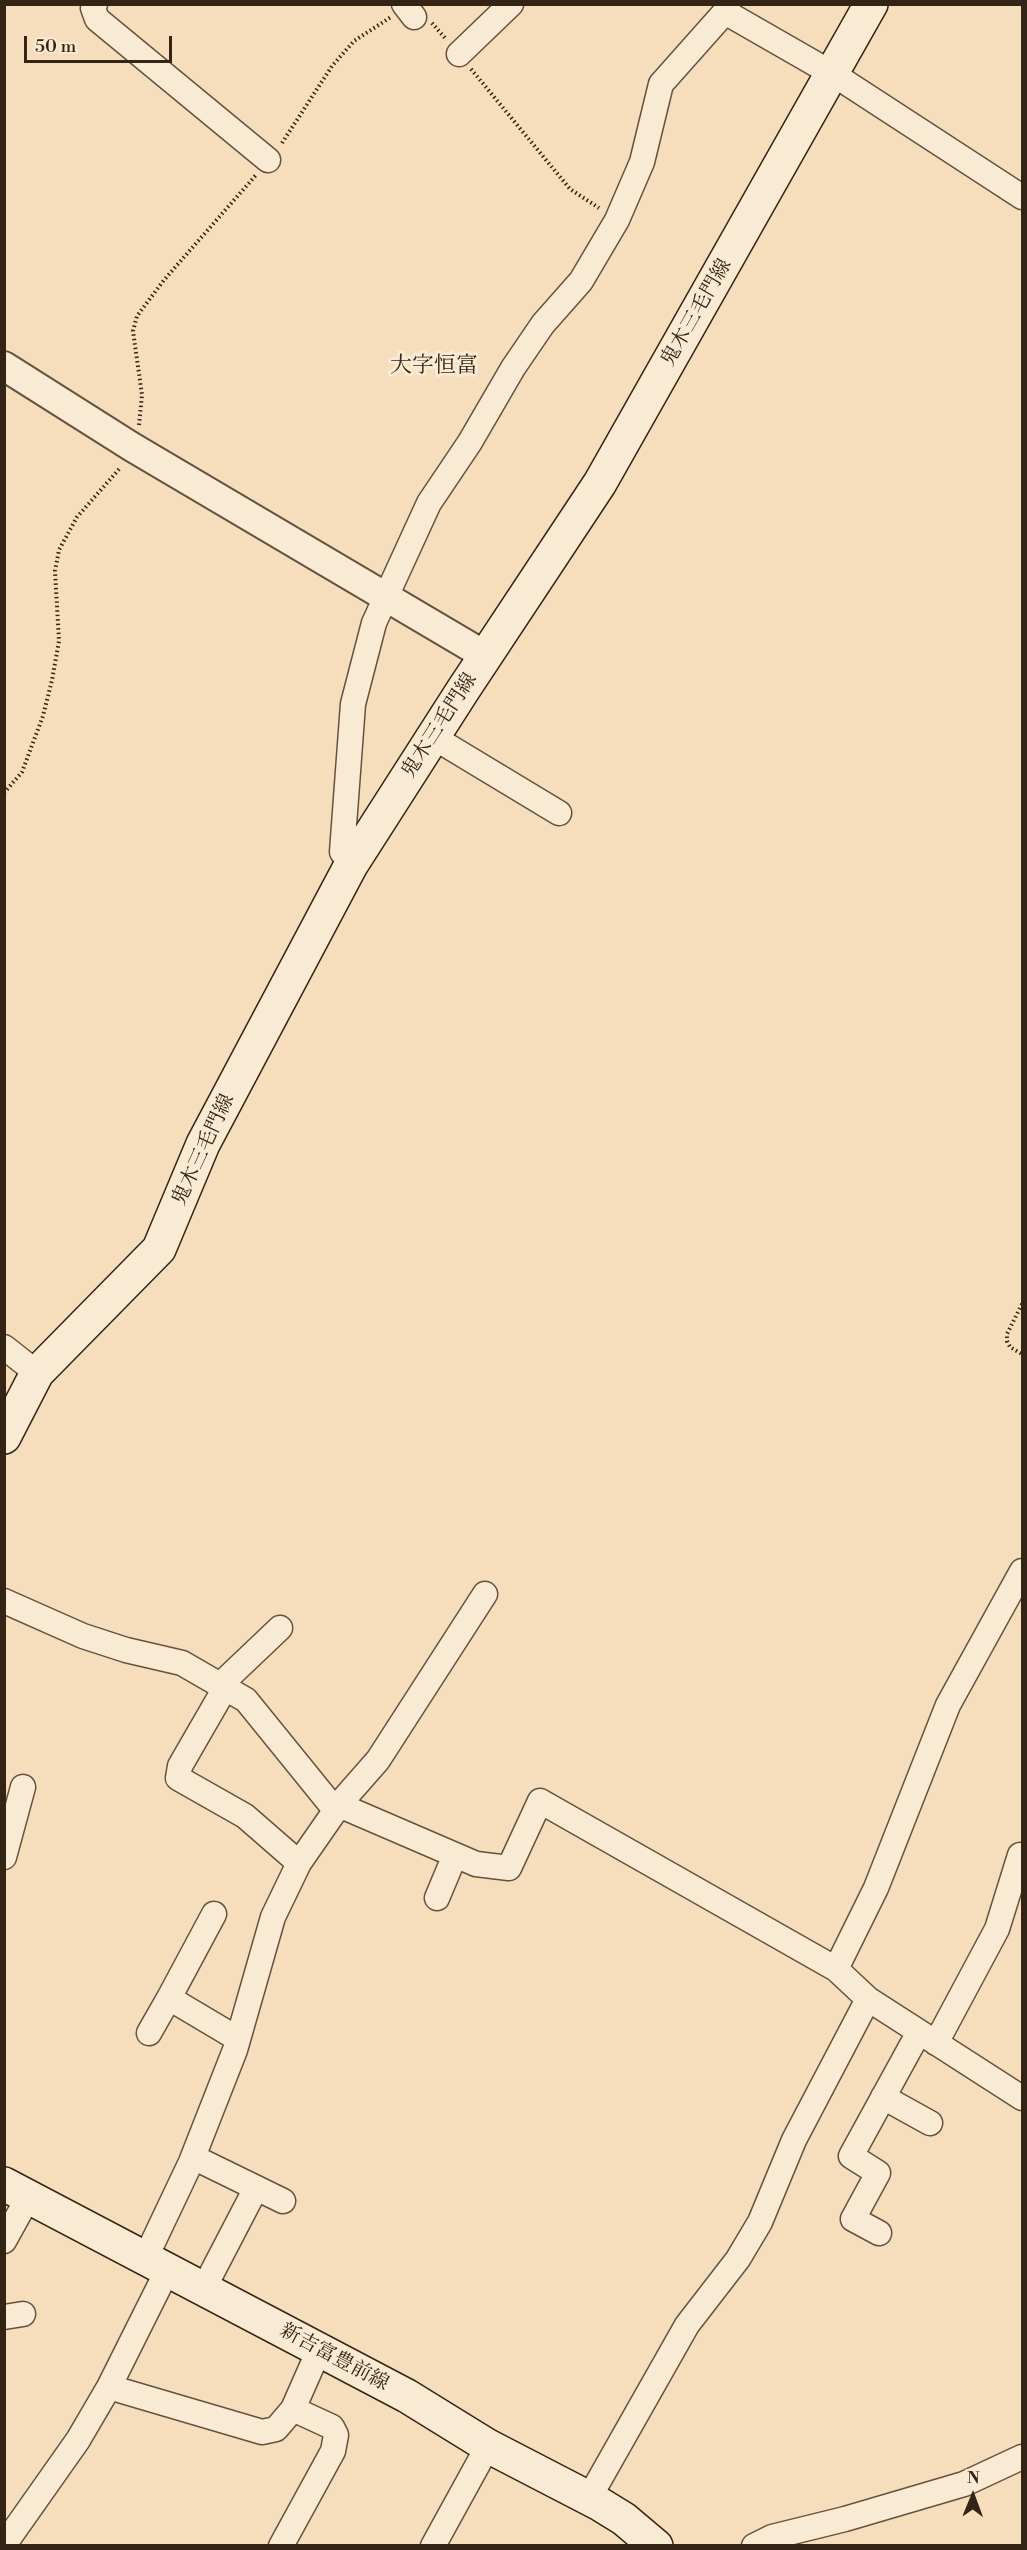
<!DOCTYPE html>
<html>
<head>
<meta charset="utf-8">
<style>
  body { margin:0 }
  #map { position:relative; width:1027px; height:2550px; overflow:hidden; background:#f6debc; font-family:"Libre Bodoni",serif }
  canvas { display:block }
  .frame { position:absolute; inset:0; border:6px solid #342416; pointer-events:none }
  .north { position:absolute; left:943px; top:2466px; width:60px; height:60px; -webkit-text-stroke:4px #f9ead3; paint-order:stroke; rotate:1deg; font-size:16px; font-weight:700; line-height:24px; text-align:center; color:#342416 }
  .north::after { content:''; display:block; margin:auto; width:21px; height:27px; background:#342416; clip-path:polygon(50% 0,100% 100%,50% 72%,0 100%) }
  .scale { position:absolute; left:24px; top:36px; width:148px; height:27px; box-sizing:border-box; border:3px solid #342416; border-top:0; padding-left:8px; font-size:18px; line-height:21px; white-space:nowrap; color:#342416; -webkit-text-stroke:4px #f9ead3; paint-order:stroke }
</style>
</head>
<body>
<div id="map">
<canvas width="1027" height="2550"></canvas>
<div class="frame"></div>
<div class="north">N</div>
<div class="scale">50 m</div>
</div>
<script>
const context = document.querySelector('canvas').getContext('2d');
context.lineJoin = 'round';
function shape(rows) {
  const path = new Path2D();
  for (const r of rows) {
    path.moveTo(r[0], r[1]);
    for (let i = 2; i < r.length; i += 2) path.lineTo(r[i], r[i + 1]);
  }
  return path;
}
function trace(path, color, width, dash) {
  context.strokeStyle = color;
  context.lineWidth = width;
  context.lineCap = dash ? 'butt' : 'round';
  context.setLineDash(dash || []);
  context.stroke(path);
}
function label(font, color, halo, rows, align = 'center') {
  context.font = font + ' "Libre Bodoni","Noto Serif JP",serif';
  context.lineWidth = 6;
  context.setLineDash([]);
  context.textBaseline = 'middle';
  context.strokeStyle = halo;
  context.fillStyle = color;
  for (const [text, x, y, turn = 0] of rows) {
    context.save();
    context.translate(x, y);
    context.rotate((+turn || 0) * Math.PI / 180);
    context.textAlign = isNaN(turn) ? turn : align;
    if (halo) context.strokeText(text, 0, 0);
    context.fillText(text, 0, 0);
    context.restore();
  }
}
const path = shape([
  [432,23,445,38],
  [471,69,570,189,599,208],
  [282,143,332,66,354,41,391,17],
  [139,425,142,395,133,331,137,316,164,280,256,175],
  [4,793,22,772,43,716,52,680,59,641,55,571,59,550,77,517,121,467],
  [1022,1304,1007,1334,1007,1341,1010,1347,1022,1354]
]);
const minor = shape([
  [95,4,93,8,97,19,268,160],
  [404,4,414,17],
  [725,12,833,74,1022,197],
  [459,54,511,4],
  [433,737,559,813],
  [351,865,342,852,353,704,374,623,429,503,470,442,513,368,543,324,581,281,617,220,642,162,661,84,725,12,728,4],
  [4,1347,37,1373],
  [4,1601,83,1636,126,1650,182,1663,246,1700,336,1811],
  [220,1685,280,1628],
  [225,1688,180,1766,178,1778,245,1816,299,1863],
  [339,1805,476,1864,509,1868,540,1801,836,1969,868,1999,794,2140,760,2222,738,2259,687,2325,589,2498],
  [4,1857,23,1787],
  [437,1898,455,1855],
  [214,1914,169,1998,238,2039],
  [836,1969,876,1888,948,1705,1022,1571],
  [868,1999,1022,2098],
  [149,2033,169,1998],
  [936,2043,997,1929,1020,1855],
  [883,2097,930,2123],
  [193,2157,283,2201],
  [879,2233,853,2219,878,2173,851,2156,919,2032],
  [4,2241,29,2196],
  [145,2259,191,2162,235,2050,273,1917,299,1863,342,1801,378,1760,485,1594],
  [204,2288,256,2188],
  [4,2317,23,2314],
  [109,2387,262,2432,276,2429,293,2409],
  [4,2545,78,2440,109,2387,168,2269],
  [281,2546,333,2451,336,2435,332,2427,293,2409,319,2350],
  [433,2546,488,2446],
  [754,2546,772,2537,845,2519,964,2484,1022,2457]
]);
const tertiary = shape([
  [4,366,132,447,486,656]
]);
const secondary = shape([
  [4,1437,37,1373,159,1249,203,1144,351,865,463,690,600,483,871,4],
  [4,2184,407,2396,488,2446,598,2503,624,2519,656,2546]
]);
const streetNames = [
  ["鬼木三毛門線",697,313,-60],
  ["鬼木三毛門線",440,726,-57],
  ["鬼木三毛門線",204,1150,-65],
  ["新吉富豊前線",334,2358,28]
];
const quarterNames = [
  ["大字恒富",434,367]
];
trace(minor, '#645240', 27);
trace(tertiary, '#645240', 32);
trace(secondary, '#342416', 36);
trace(path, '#342416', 4, [1.5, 3]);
trace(minor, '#f9ead3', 24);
trace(tertiary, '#f9ead3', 28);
trace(secondary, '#f9ead3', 33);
label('20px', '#342416', '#f9ead3', streetNames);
label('22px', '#342416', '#f9ead3', quarterNames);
</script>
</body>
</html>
